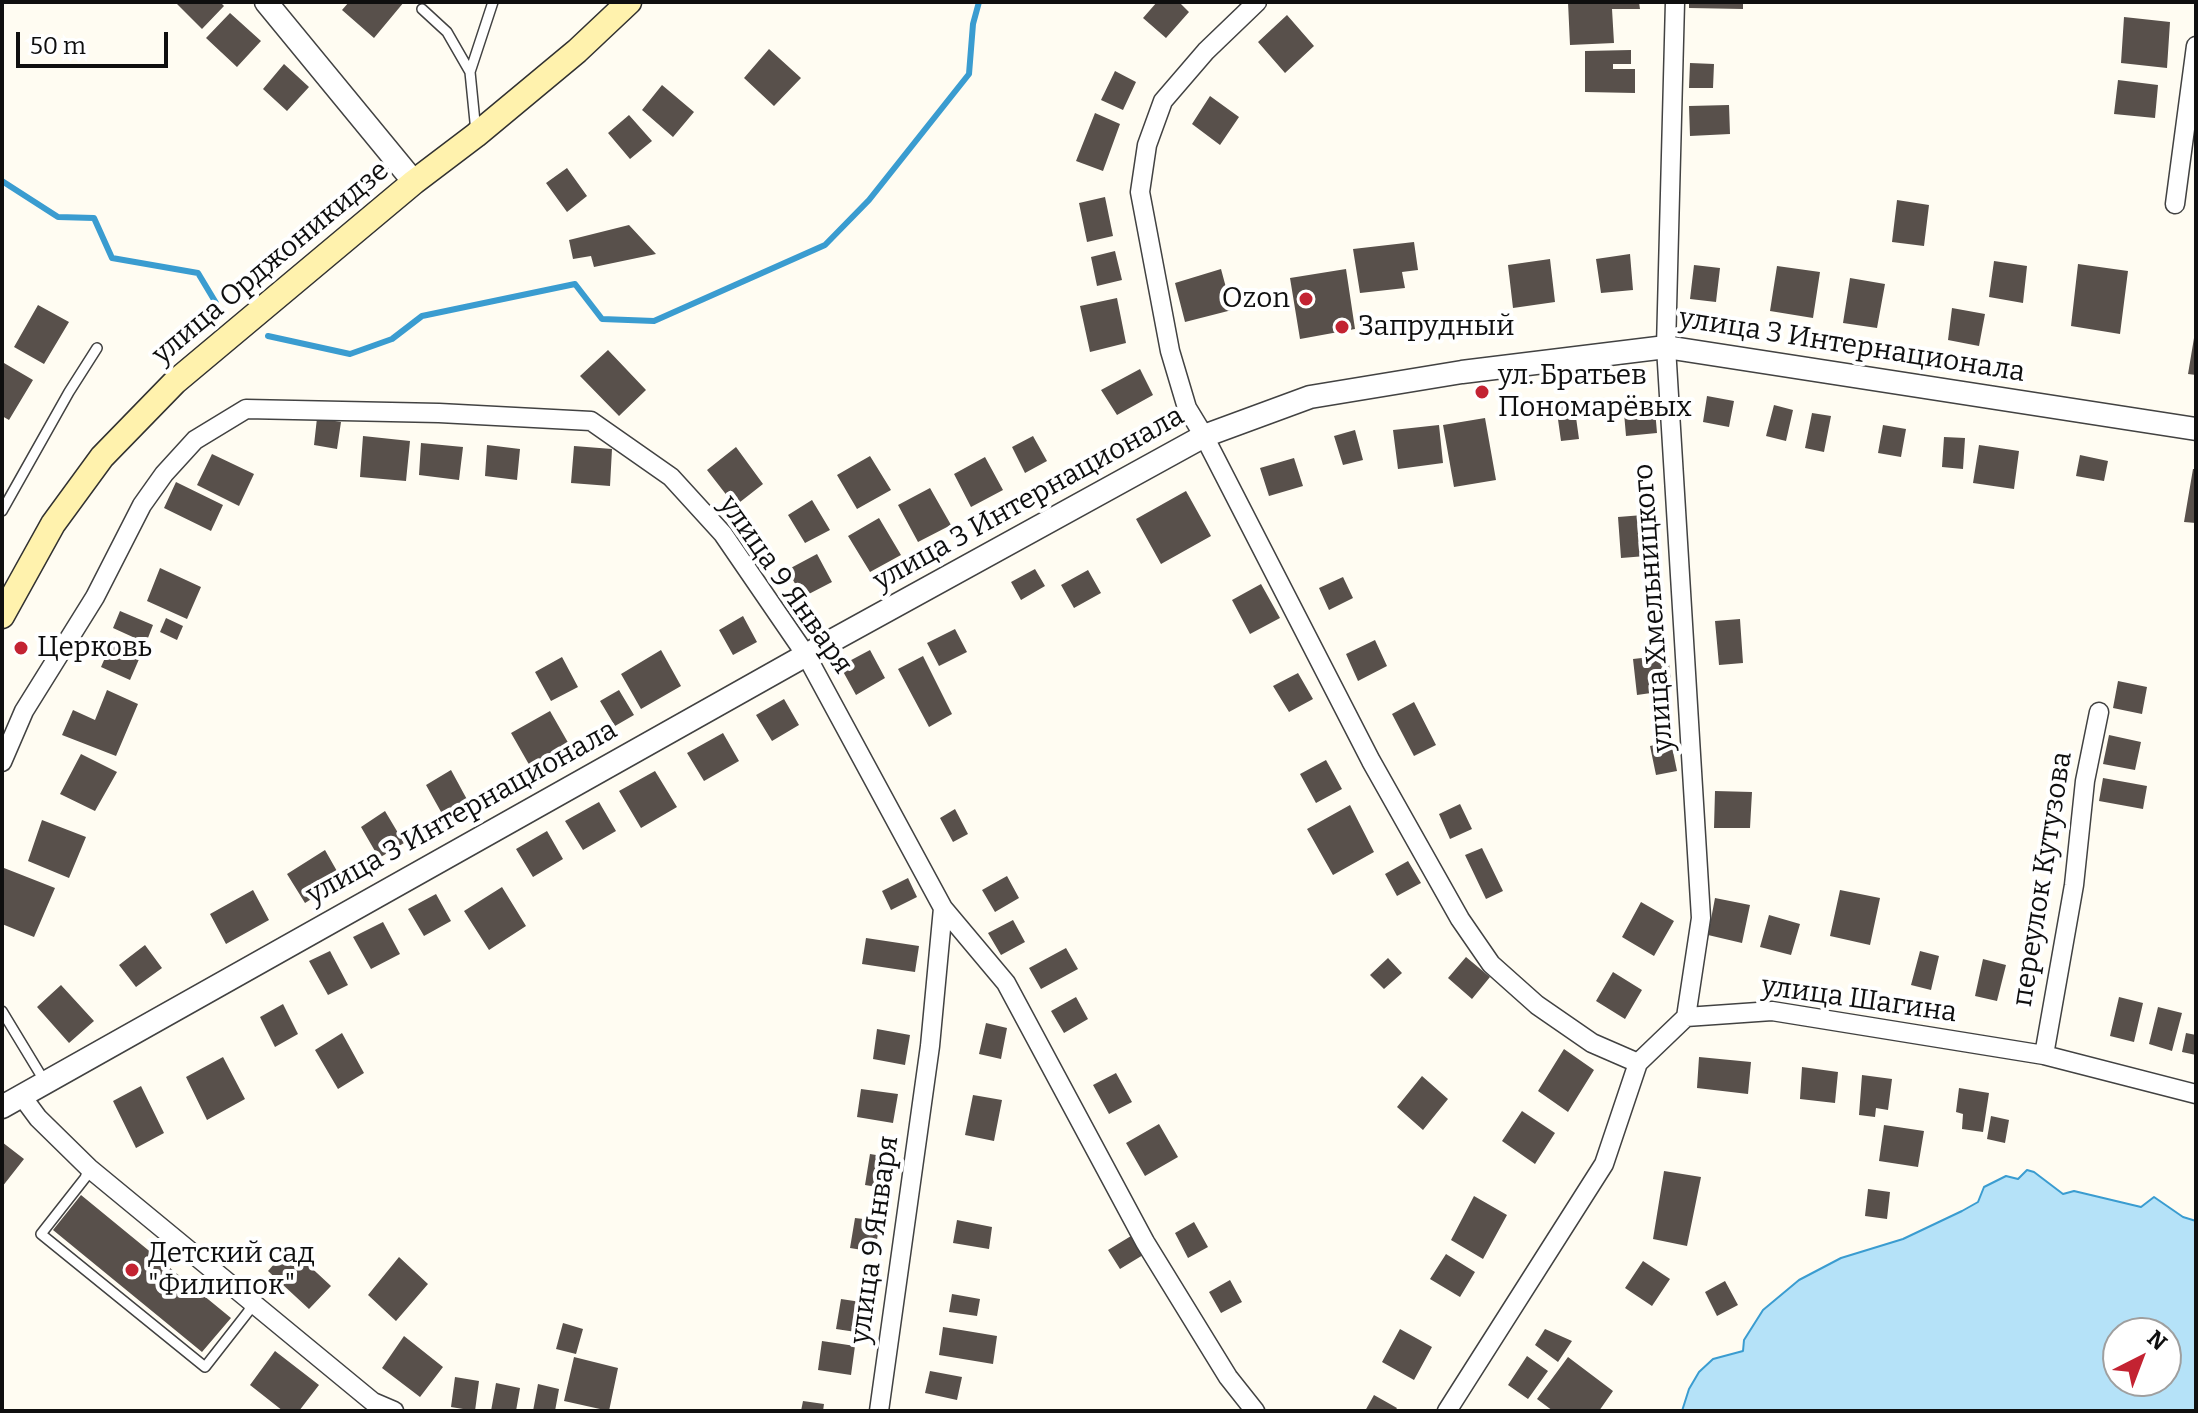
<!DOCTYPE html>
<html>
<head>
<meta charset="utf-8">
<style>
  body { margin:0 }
  #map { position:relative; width:2198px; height:1413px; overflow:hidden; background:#fffcf2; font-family:Bitter,serif }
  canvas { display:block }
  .frame { position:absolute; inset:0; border:4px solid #0f0f0f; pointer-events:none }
  .north { position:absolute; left:2102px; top:1317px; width:80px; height:80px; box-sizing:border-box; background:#fff; border:2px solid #9f9f9f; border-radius:50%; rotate:42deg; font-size:22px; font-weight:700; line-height:32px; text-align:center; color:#0f0f0f }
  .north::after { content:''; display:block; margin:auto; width:28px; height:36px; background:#c32332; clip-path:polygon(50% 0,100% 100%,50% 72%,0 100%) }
  .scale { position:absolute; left:16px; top:32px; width:152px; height:36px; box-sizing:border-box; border:4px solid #0f0f0f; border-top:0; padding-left:10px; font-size:24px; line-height:28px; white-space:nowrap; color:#0f0f0f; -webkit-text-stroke:6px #fff; paint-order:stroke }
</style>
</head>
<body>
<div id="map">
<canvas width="2198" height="1413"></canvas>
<div class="frame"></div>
<div class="north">N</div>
<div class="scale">50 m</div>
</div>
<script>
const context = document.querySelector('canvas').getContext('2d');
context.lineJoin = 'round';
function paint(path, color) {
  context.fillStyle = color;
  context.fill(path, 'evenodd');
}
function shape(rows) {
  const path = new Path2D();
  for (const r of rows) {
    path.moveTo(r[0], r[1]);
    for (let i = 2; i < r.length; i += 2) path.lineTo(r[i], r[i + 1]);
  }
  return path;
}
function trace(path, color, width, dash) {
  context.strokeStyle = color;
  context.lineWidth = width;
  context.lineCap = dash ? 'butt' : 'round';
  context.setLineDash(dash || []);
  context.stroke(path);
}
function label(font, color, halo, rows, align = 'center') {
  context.font = font + ' Bitter,serif';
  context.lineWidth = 8;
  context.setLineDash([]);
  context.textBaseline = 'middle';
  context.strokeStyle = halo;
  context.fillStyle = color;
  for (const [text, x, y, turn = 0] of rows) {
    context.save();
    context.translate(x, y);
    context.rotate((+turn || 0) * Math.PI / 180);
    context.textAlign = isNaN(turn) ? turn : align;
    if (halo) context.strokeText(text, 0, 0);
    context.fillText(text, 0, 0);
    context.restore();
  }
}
const water = shape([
  [2027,1170,2034,1172,2063,1194,2074,1191,2141,1207,2154,1197,2183,1217,2196,1221,2196,1411,1682,1411,1689,1389,1699,1372,1713,1359,1743,1351,1744,1340,1763,1310,1799,1280,1841,1258,1903,1239,1962,1211,1978,1202,1984,1187,2006,1176,2018,1179,2027,1170],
  [2118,1333,2166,1333,2166,1381,2118,1381,2118,1333]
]);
const stream = shape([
  [2,181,58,217,94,218,112,258,198,273,216,303],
  [268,336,350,354,392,339,422,316,575,284,602,319,654,321,825,245,869,200,969,74,973,24,979,2]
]);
const building = shape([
  [175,2,220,2,224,6,202,29],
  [349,2,404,2,374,38,342,10],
  [1157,2,1179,2,1189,12,1166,38,1143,18],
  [1568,2,1639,2,1640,9,1612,9,1614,43,1570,45],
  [1689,2,1743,2,1743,9,1689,8],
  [230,13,261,41,237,67,206,38],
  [1287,15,1314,46,1285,73,1258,42],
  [2124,17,2170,22,2167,68,2121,63],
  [769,49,801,78,774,106,744,78],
  [1631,50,1631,64,1613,64,1613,69,1635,69,1635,93,1585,92,1585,51],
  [1690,63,1714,64,1713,88,1689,88],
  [284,64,309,87,287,111,263,89],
  [1115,71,1136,82,1123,110,1101,100],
  [2118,80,2158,85,2155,118,2114,114],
  [662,85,694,112,673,137,642,110],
  [1210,96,1239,117,1220,145,1192,124],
  [1729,105,1730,134,1690,136,1689,106],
  [1095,113,1120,124,1103,171,1076,161],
  [629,115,652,141,630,159,608,133],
  [567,168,587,196,567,212,546,183],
  [1105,197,1113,236,1087,242,1079,203],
  [1897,200,1929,205,1924,246,1892,242],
  [629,225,656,254,594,267,591,256,573,259,569,240],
  [1414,242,1418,270,1402,272,1405,288,1360,293,1353,249],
  [1115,251,1122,280,1097,286,1091,257],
  [1630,254,1633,290,1601,293,1596,259],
  [1550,259,1555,302,1513,308,1508,265],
  [1994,261,2027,266,2023,303,1989,297],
  [2078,264,2128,271,2120,334,2071,326],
  [1694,265,1720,268,1716,302,1690,299],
  [1777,266,1820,272,1813,318,1770,311],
  [1221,269,1232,310,1185,322,1175,283],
  [1346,269,1355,329,1300,339,1290,278],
  [1850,278,1885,284,1877,328,1843,323],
  [1117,298,1126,343,1090,352,1080,306],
  [38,305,69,322,44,364,14,347],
  [1952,308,1985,314,1979,346,1948,340],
  [2194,338,2196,338,2196,375,2188,374],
  [608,350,646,390,619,416,580,376],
  [4,363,33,380,9,420,2,416,2,367],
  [1140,369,1153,395,1117,415,1101,390],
  [1707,396,1734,401,1729,427,1703,422],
  [1654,398,1657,433,1626,436,1623,401],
  [1574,403,1579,439,1561,441,1556,405],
  [1774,405,1793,410,1786,441,1766,436],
  [1812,413,1831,416,1824,452,1805,448],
  [317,418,341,422,337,449,314,445],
  [1485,418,1496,480,1454,487,1443,425],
  [1439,425,1443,463,1398,469,1393,430],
  [1883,425,1906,429,1901,457,1878,453],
  [1355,430,1363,460,1343,465,1334,436],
  [363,436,410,441,406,481,360,477],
  [1033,436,1047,461,1025,473,1012,447],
  [1944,437,1965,438,1963,469,1942,467],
  [421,443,463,447,459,480,419,475],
  [487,445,520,449,517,480,485,476],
  [1979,445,2019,451,2014,489,1973,483],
  [574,446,612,449,610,486,571,483],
  [736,447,763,484,735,506,707,470],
  [212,454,254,474,239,506,197,485],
  [2080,455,2108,461,2104,481,2076,476],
  [870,456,891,490,857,509,837,475],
  [985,457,1003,490,971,507,954,474],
  [1294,458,1303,486,1269,496,1260,468],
  [2193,469,2196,469,2196,523,2184,522],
  [176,482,223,505,211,531,164,508],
  [930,488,951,525,918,542,898,505],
  [1186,491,1211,536,1161,564,1136,519],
  [812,500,830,530,805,543,788,515],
  [1643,515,1646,556,1621,558,1618,517],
  [879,518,901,555,870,572,848,536],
  [817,554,832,582,803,597,787,570],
  [160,568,201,587,187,619,147,601],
  [1035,569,1045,586,1021,600,1011,582],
  [1088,570,1101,593,1074,608,1061,585],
  [1343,577,1353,598,1329,610,1319,588],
  [1261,584,1280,618,1250,634,1232,600],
  [120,611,153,625,146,643,113,628],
  [743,616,757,642,733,655,719,630],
  [166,618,183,626,177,640,160,632],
  [1740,619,1743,663,1719,665,1715,621],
  [955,629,967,652,939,666,927,643],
  [114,637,143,650,130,680,101,667],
  [1375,640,1387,666,1358,681,1346,654],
  [661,650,681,686,641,709,621,674],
  [870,650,885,678,856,695,840,666],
  [1668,655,1672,690,1637,695,1633,659],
  [923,656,952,714,929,727,898,669],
  [562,657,578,687,551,701,535,672],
  [1298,673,1313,699,1289,712,1273,686],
  [2118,681,2147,687,2142,714,2113,708],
  [107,690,138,704,116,756,62,735,73,710,95,720],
  [619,690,634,715,615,726,600,701],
  [784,699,799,725,772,741,756,715],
  [1414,702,1436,745,1414,756,1392,714],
  [550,711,570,746,531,768,511,733],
  [723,733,739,761,704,781,687,753],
  [2109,735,2141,742,2135,770,2103,764],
  [1671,742,1677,771,1656,775,1650,746],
  [81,754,117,772,95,811,60,794],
  [1326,760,1342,789,1316,803,1300,774],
  [451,770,470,805,445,819,426,785],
  [655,771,677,807,641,828,619,791],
  [2103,778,2147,786,2143,809,2099,801],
  [1715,791,1752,792,1750,828,1714,828],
  [599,802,616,831,583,850,565,821],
  [1460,804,1472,829,1450,839,1439,814],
  [1350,805,1374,852,1333,875,1307,829],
  [955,809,968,834,953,842,940,818],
  [385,811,404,843,379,858,361,827],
  [42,820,86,837,69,878,28,861],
  [547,831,563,859,533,877,516,849],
  [1482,848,1503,891,1486,899,1465,855],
  [325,850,342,880,305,903,287,874],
  [1408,861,1421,883,1397,896,1385,874],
  [4,868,55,888,34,937,2,924,2,872],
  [1007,876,1019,898,995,912,982,890],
  [908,878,917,897,891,910,882,891],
  [502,887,526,926,489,950,464,911],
  [253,890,269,920,226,944,210,914],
  [1840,890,1880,898,1870,945,1830,936],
  [436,894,451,921,424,936,408,909],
  [1715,898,1750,905,1742,943,1708,935],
  [1641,902,1674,921,1654,956,1622,937],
  [1769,915,1800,924,1791,955,1760,947],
  [1013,920,1025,942,1001,955,988,933],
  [383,922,400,954,371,969,353,937],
  [866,938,919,946,915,972,862,964],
  [145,945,162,968,136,987,119,965],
  [1066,948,1078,969,1041,989,1029,968],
  [330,951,348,985,328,995,309,961],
  [1920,951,1939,956,1931,990,1911,985],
  [1466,957,1490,977,1472,999,1448,978],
  [1388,958,1402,973,1384,989,1370,975],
  [1983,959,2006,965,1997,1001,1975,996],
  [1613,972,1642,990,1625,1019,1596,1001],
  [61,985,94,1021,69,1043,37,1007],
  [1076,997,1088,1019,1064,1033,1051,1011],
  [2119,997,2143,1003,2134,1042,2110,1036],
  [283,1004,298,1034,275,1047,260,1017],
  [2158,1007,2182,1013,2172,1051,2149,1044],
  [986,1023,1007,1028,1001,1059,979,1054],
  [877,1029,910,1035,905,1065,873,1059],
  [342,1033,364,1073,338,1089,315,1050],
  [2186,1033,2196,1035,2196,1055,2182,1052],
  [1564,1049,1594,1070,1568,1112,1538,1091],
  [223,1057,245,1099,207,1120,186,1077],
  [1699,1057,1751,1062,1748,1094,1697,1088],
  [1802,1067,1838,1072,1835,1103,1800,1099],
  [1116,1073,1132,1102,1109,1114,1093,1085],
  [1862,1075,1892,1079,1888,1110,1876,1108,1875,1117,1859,1115],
  [1422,1076,1448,1099,1423,1130,1397,1107],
  [141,1086,164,1133,136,1148,113,1101],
  [1959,1088,1989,1093,1983,1132,1962,1129,1963,1114,1956,1112],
  [861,1089,898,1094,893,1123,857,1117],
  [973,1095,1002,1100,994,1141,965,1135],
  [1522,1111,1555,1133,1535,1164,1502,1141],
  [1991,1116,2009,1120,2005,1143,1987,1139],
  [1159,1124,1178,1157,1145,1176,1126,1143],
  [1884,1125,1924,1131,1918,1167,1879,1161],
  [2,1142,24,1159,2,1187],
  [870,1154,888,1157,883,1188,865,1185],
  [1664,1171,1701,1177,1687,1246,1653,1239],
  [1868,1189,1890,1192,1887,1219,1865,1216],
  [81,1195,231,1318,202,1352,53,1230],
  [1474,1196,1507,1215,1483,1259,1451,1240],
  [855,1218,880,1221,875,1252,850,1248],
  [957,1220,992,1227,989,1249,953,1243],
  [1194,1222,1208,1247,1188,1258,1175,1233],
  [1131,1236,1143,1255,1120,1269,1108,1250],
  [289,1247,331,1286,309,1309,268,1271],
  [1446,1254,1475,1272,1460,1297,1430,1279],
  [399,1257,428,1284,396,1321,368,1295],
  [1643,1261,1670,1279,1652,1306,1625,1288],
  [1230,1280,1242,1302,1221,1313,1209,1292],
  [1725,1281,1738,1305,1717,1316,1705,1292],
  [952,1294,980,1299,977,1316,949,1312],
  [841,1299,861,1302,856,1332,836,1329],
  [563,1323,583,1329,576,1354,556,1349],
  [943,1327,997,1336,993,1364,939,1355],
  [1400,1329,1432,1347,1414,1380,1382,1362],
  [1545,1329,1572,1341,1558,1362,1535,1345],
  [404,1336,443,1367,420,1397,382,1368],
  [822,1341,855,1346,851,1375,818,1370],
  [275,1351,319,1385,299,1411,283,1411,250,1385],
  [1527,1356,1548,1371,1528,1399,1508,1385],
  [574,1357,618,1368,609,1411,564,1401],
  [1568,1357,1613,1391,1599,1411,1553,1411,1537,1399],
  [930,1371,962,1377,957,1400,925,1393],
  [455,1377,479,1381,475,1411,451,1407],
  [496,1383,520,1388,516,1411,491,1411],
  [538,1384,559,1389,555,1411,533,1411],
  [1374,1395,1397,1408,1395,1411,1365,1411],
  [803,1401,824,1404,823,1411,801,1411]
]);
const service = shape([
  [422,9,447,32,470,72],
  [476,132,470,72,493,2],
  [2,511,69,392,97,348],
  [2,1011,45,1082],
  [89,1168,85,1178,41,1234,205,1367,248,1312,252,1304]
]);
const minor = shape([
  [1257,2,1206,51,1163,101,1147,145,1140,192,1170,351,1187,408,1204,436,1371,761,1460,919,1491,964,1537,1005,1592,1043,1638,1063],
  [1675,2,1666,347,1701,918,1686,1017],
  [2175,204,2196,46],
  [2,762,24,711,95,597,142,505,164,474,195,440,246,409,439,413,591,421,671,477,723,534,806,655,943,908,930,1046,879,1411],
  [943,908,1006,983,1145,1242,1228,1377,1255,1411],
  [2044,1055,2074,885,2085,781,2099,712],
  [21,1095,38,1118,89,1168,373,1402,394,1411],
  [1447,1411,1604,1164,1638,1063,1686,1017,1772,1011,2044,1055,2196,1094]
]);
const tertiary = shape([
  [266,2,414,182],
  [2,1107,806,655,1204,436,1310,397,1462,372,1666,347,2196,429]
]);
const secondary = shape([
  [2,616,53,524,102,457,175,382,414,182,476,135,577,51,629,2]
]);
const markers = [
  [1306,299,8,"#c32332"],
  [1342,327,8,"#c32332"],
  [1482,392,8,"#c32332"],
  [21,648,8,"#c32332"],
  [132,1270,8,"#c32332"]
];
const streetNames = [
  ["улица Орджоникидзе",271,263,-40],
  ["улица 3 Интернационала",1852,346,9],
  ["улица 3 Интернационала",1029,499,-29],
  ["улица 9 Января",785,585,55],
  ["улица Хмельницкого",1654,608,-94],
  ["улица 3 Интернационала",462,813,-29],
  ["переулок Кутузова",2043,879,-81],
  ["улица Шагина",1859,1000,8],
  ["улица 9 Января",875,1240,-82]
];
const poiNames = [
  ["Ozon",1290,299,"right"],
  ["Запрудный",1358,327],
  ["ул. Братьев",1498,376],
  ["Пономарёвых",1498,408],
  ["Церковь",37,648],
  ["Детский сад",148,1254],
  ["\"Филипок\"",148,1286]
];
paint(water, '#b5e2f8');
trace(water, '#3a9cd0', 2);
trace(stream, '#3a9cd0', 6);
paint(building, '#58504b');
trace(service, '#424242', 12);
trace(minor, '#424242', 21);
trace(tertiary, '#424242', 25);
trace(secondary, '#313131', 27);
trace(service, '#fff', 9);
trace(minor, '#fff', 18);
trace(tertiary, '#fff', 22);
trace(secondary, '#fff2ad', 24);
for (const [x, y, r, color] of markers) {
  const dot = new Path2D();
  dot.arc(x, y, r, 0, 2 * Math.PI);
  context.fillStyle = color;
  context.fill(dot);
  trace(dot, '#fff', 3);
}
label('28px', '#0f0f0f', '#fff', streetNames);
label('28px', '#0f0f0f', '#fff', poiNames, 'left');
</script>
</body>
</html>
